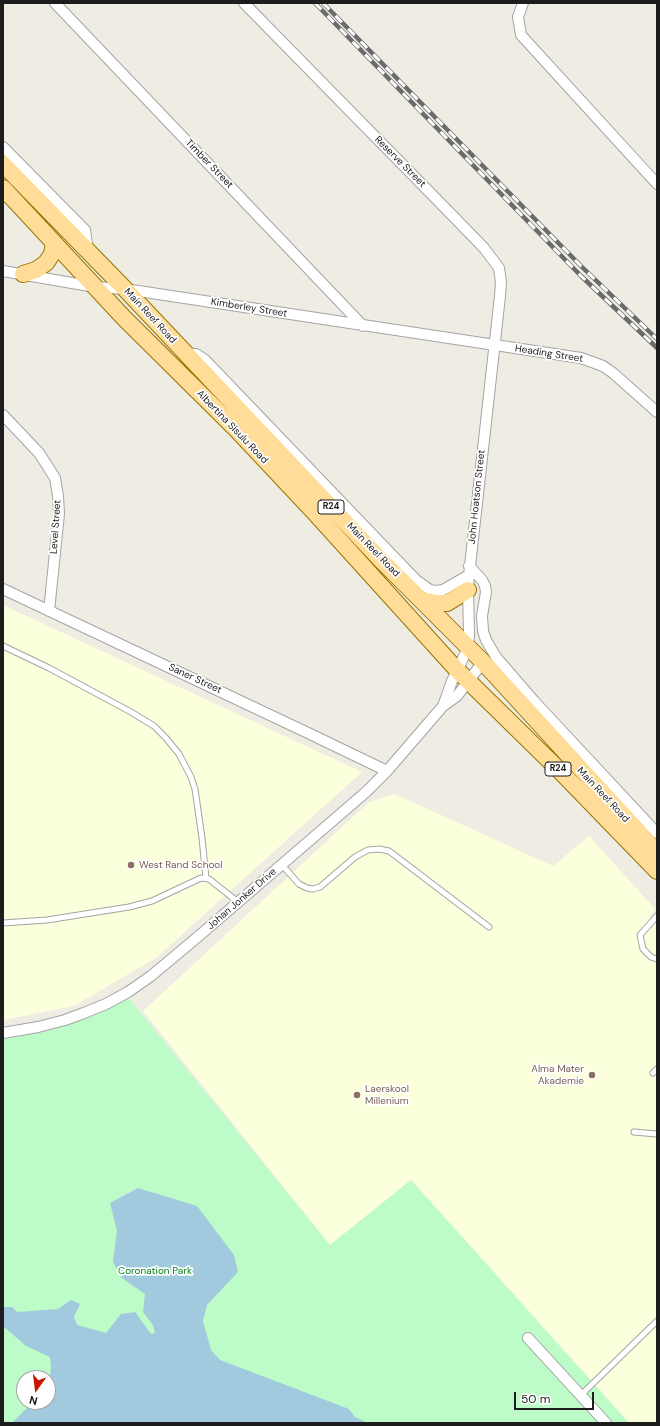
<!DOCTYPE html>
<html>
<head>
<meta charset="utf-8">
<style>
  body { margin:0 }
  #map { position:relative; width:660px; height:1426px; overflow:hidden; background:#efece3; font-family:"DM Sans",sans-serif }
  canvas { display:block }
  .frame { position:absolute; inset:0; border:4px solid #1d1d1d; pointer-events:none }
  .north { position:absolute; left:16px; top:1370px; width:40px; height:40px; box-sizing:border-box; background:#fff; border:1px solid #a5a5a5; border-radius:50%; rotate:194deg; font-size:11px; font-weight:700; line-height:16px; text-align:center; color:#1d1d1d }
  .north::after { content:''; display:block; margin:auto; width:14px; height:18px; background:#cb1500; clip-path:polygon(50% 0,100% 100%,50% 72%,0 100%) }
  .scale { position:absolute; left:514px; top:1392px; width:80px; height:18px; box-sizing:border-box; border:2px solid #1d1d1d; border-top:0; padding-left:5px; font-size:12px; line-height:14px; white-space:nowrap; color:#1d1d1d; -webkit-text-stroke:3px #fff; paint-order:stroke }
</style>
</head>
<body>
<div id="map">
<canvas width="660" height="1426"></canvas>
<div class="frame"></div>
<div class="north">N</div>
<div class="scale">50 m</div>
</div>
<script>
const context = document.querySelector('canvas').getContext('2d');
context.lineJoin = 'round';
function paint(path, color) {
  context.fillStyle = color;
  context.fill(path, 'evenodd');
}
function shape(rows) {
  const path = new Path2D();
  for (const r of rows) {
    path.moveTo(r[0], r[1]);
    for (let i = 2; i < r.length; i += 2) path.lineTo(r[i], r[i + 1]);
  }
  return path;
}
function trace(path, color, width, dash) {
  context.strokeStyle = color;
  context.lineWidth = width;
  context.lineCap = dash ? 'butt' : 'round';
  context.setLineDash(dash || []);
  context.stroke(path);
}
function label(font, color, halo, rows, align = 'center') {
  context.font = font + ' "DM Sans",sans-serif';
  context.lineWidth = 3.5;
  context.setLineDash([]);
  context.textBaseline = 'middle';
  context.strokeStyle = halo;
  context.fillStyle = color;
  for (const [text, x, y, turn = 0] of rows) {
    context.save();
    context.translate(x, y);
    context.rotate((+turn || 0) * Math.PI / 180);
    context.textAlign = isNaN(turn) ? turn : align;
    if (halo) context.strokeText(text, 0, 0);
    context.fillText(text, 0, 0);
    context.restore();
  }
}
const education = shape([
  [3,605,362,772,156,958,74,1006,3,1020],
  [395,794,553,866,589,836,656,910,649,916,657,925,657,1423,629,1423,411,1180,330,1245,143,1011,369,802]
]);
const park = shape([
  [127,996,330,1245,411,1180,629,1423,3,1423,3,1036,80,1021],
  [24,1378,48,1378,48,1402,24,1402]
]);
const water = shape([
  [138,1188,197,1206,234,1255,238,1272,207,1305,203,1321,211,1350,220,1360,349,1409,355,1417,368,1423,12,1423,28,1407,39,1402,48,1402,51,1367,50,1357,26,1346,3,1326,3,1307,12,1307,17,1312,58,1309,71,1300,80,1304,74,1317,77,1325,106,1333,121,1314,135,1312,151,1334,155,1333,153,1325,143,1312,145,1294,122,1278,113,1262,117,1231,110,1203]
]);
const lane = shape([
  [3,646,49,668,131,712,154,726,166,738,179,754,191,777,195,789,202,838,206,878],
  [282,865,299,884,307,888,313,889,320,887,355,857,368,850,379,849,389,851,489,927],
  [657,916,640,935,643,949,651,957,657,959],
  [3,923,47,920,129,907,152,901,201,878,209,879,238,902],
  [653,1073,657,1069],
  [634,1132,657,1134],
  [581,1395,657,1321]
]);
const street = shape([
  [55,3,363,326],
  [244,3,450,213,484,248,499,268,501,282,500,296,469,575,468,590,469,634,468,648,452,681,443,706],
  [523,3,518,17,521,35,657,184],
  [3,147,85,230,88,251],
  [3,271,95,287,125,289,581,358,603,366,613,373,657,412],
  [184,353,196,354,205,360,416,580,430,590,436,591,443,590,469,575],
  [3,415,39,453,55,478,58,496,59,514,49,611],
  [469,566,482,580,485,586,486,592,482,616,483,631,486,640,496,657,534,701,657,833],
  [3,589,306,732,387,771],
  [3,1033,38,1027,65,1020,84,1013,106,1004,128,992,151,976,200,935,366,792,387,771,443,706,457,696,483,662],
  [528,1338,606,1423]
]);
const primary = shape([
  [3,164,125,289,380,559,483,662,657,852],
  [3,188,124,318,236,429,315,513,457,670,558,769,657,871],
  [23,274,36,270,46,263,52,254,54,243],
  [422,600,435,603,447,603,468,590]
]);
const rail = shape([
  [315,3,581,276,657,348],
  [323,3,581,266,657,339]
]);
const markers = [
  [131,865,4,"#8d6e63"],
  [592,1075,4,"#8d6e63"],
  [357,1095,4,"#8d6e63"]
];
const shields = [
  [331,507,26],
  [558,769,26]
];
const shieldNames = [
  ["R24",331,507],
  ["R24",558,769]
];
const streetNames = [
  ["Reserve Street",400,162,45],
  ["Timber Street",209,164,46],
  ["Kimberley Street",249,308,9],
  ["Main Reef Road",150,316,47],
  ["Heading Street",549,354,9],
  ["Albertina Sisulu Road",232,427,46],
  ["John Hoatson Street",477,497,-84],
  ["Level Street",56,527,-86],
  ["Main Reef Road",373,550,46],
  ["Saner Street",195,679,25],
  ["Main Reef Road",603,795,47],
  ["Johan Jonker Drive",242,899,-41]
];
const educationNames = [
  ["West Rand School",139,865],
  ["Alma Mater",584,1069,"right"],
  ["Akademie",584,1081,"right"],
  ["Laerskool",365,1089],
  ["Millenium",365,1101]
];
const parkNames = [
  ["Coronation Park",155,1271]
];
paint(education, '#fbffdc');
paint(park, '#bdfbc9');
paint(water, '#a1cadf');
trace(lane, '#a4a4a4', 7);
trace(street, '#a4a4a4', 12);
trace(primary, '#977500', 18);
trace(lane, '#fff', 5);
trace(street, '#fff', 10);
trace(primary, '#ffdd98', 16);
trace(rail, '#6b6b6b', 4.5);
trace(rail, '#fff', 3, [9]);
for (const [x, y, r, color] of markers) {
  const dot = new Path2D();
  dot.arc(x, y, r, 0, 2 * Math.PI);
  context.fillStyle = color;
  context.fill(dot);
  trace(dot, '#fff', 1.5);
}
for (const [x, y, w] of shields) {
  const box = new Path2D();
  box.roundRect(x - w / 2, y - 7, w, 14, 3);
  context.fillStyle = '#fff';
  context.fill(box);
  trace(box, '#1d1d1d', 1);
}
label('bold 9px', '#1d1d1d', null, shieldNames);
label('10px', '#1d1d1d', '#fff', streetNames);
label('10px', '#785e54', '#fff', educationNames, 'left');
label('10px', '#07801e', '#fff', parkNames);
</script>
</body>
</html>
